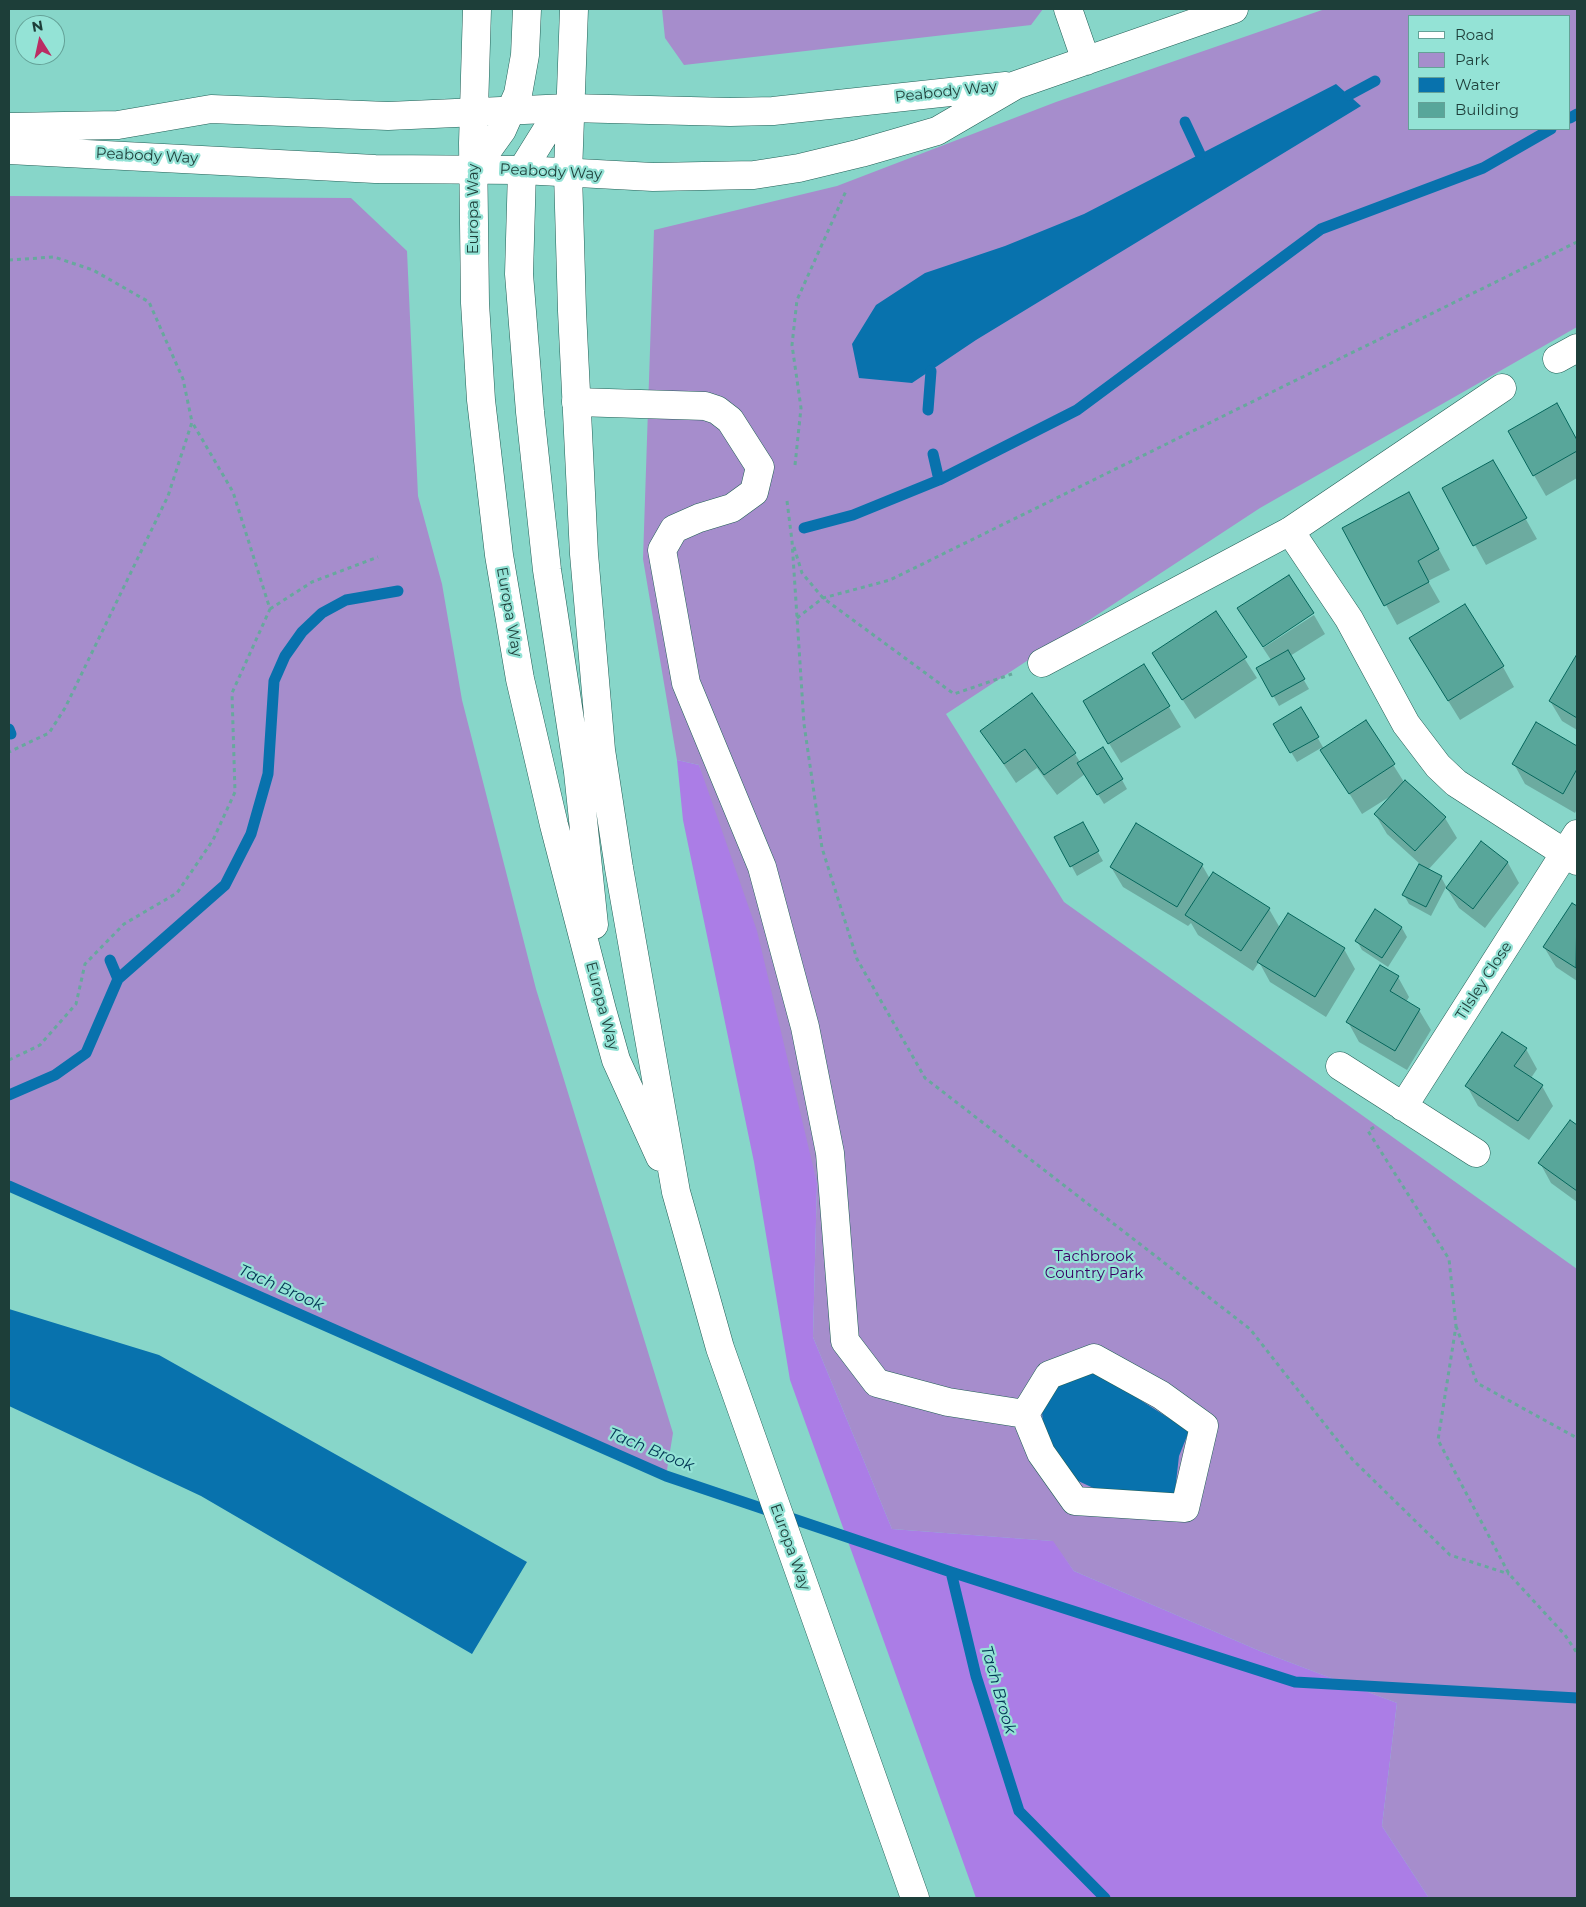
<!DOCTYPE html>
<html>
<head>
<meta charset="utf-8">
<style>
  body { margin:0 }
  #map { position:relative; width:1586px; height:1907px; overflow:hidden; background:#87d6c9; font-family:Montserrat,sans-serif }
  canvas { display:block }
  .frame { position:absolute; inset:0; border:10px solid #1d3e39; pointer-events:none }
  .legend { position:absolute; left:1408px; top:15px; width:162px; height:115px; box-sizing:border-box; background:#94e3d6; border:1px solid #64a197; margin:0; padding:6px 9px; list-style:none; font-size:15px; color:#1d3e39 }
  .legend li { display:flex; align-items:center; gap:10px; height:25px }
  .legend b { width:25px; border:1px solid #64a197 }
  .north { position:absolute; left:15px; top:15px; width:50px; height:50px; box-sizing:border-box; background:#94e3d6; border:1px solid #64a197; border-radius:50%; rotate:350deg; font-size:14px; font-weight:700; line-height:20px; text-align:center; color:#1d3e39 }
  .north::after { content:''; display:block; margin:auto; width:18px; height:22px; background:#ba2d63; clip-path:polygon(50% 0,100% 100%,50% 72%,0 100%) }
</style>
</head>
<body>
<div id="map">
<canvas width="1586" height="1907"></canvas>
<div class="frame"></div>
<ul class="legend">
<li><b style="height:6px;background:#fff"></b>Road</li>
<li><b style="height:14px;background:#a68dcc"></b>Park</li>
<li><b style="height:14px;background:#0872ad"></b>Water</li>
<li><b style="height:14px;background:#58a69a"></b>Building</li>
</ul>
<div class="north">N</div>
</div>
<script>
const context = document.querySelector('canvas').getContext('2d');
context.lineJoin = 'round';
function paint(path, color) {
  context.fillStyle = color;
  context.fill(path, 'evenodd');
}
function shape(rows) {
  const path = new Path2D();
  for (const r of rows) {
    path.moveTo(r[0], r[1]);
    for (let i = 2; i < r.length; i += 2) path.lineTo(r[i], r[i + 1]);
  }
  return path;
}
function trace(path, color, width, dash) {
  context.strokeStyle = color;
  context.lineWidth = width;
  context.lineCap = dash ? 'butt' : 'round';
  context.setLineDash(dash || []);
  context.stroke(path);
}
function label(font, color, halo, rows, align = 'center') {
  context.font = font + ' Montserrat,sans-serif';
  context.lineWidth = 4.5;
  context.setLineDash([]);
  context.textBaseline = 'middle';
  context.strokeStyle = halo;
  context.fillStyle = color;
  for (const [text, x, y, turn = 0] of rows) {
    context.save();
    context.translate(x, y);
    context.rotate((+turn || 0) * Math.PI / 180);
    context.textAlign = isNaN(turn) ? turn : align;
    if (halo) context.strokeText(text, 0, 0);
    context.fillText(text, 0, 0);
    context.restore();
  }
}
const green = shape([
  [662,9,1043,9,1031,25,684,65,665,38],
  [1325,9,1577,9,1577,327,1260,508,946,714,1064,902,1577,1269,1577,1898,1429,1898,1382,1826,1397,1703,1260,1651,1074,1571,1052,1541,892,1529,813,1337,817,1183,699,765,677,760,643,559,654,230,837,186,1056,102],
  [1410,16,1570,16,1570,129,1410,129],
  [9,196,351,198,407,251,418,496,442,584,462,700,536,989,673,1433,666,1476,9,1191]
]);
const forest = shape([
  [677,760,699,765,757,931,817,1183,813,1337,892,1529,1053,1541,1074,1571,1260,1651,1397,1703,1382,1826,1429,1898,976,1898,790,1380,754,1162,683,820]
]);
const water = shape([
  [1336,84,1361,106,976,340,912,383,859,378,852,344,876,305,925,273,1005,246,1084,214],
  [9,1309,159,1355,527,1562,472,1654,201,1496,9,1406],
  [1090,1368,1189,1431,1179,1456,1175,1491,1171,1497,1100,1491,1063,1474,1045,1445,1042,1412,1049,1389]
]);
const shadow = shape([
  [1556,405,1577,442,1577,478,1546,496,1509,432],
  [1493,461,1537,539,1486,565,1444,489],
  [1420,514,1450,570,1428,581,1440,602,1397,625,1344,528],
  [1215,613,1257,678,1195,719,1153,654],
  [1314,615,1325,634,1290,656,1309,689,1279,706,1258,668,1271,660,1263,648],
  [1410,639,1503,667,1514,687,1460,720],
  [1577,657,1577,730,1562,721,1550,701],
  [1144,666,1181,727,1121,763,1096,722],
  [1301,709,1324,749,1366,722,1404,782,1445,818,1457,838,1428,870,1441,877,1447,888,1481,843,1508,863,1519,883,1485,928,1459,908,1446,887,1431,916,1409,904,1404,895,1420,864,1387,834,1375,814,1394,794,1362,814,1321,748,1297,762,1275,725],
  [1537,724,1577,747,1577,809,1575,813,1525,784,1514,764],
  [982,732,1075,754,1080,762,1122,780,1127,789,1104,804,1085,774,1057,795,1037,768,1016,783],
  [1082,824,1103,861,1077,876,1056,837],
  [1202,865,1210,879,1269,909,1280,928,1344,949,1355,969,1326,1017,1270,982,1259,962,1253,971,1198,935,1191,923,1188,926,1123,887,1111,867],
  [1573,905,1577,908,1577,981,1556,967,1544,947],
  [1402,928,1407,937,1388,967,1362,950,1357,941],
  [1398,977,1409,997,1406,1002,1419,1010,1431,1030,1407,1070,1359,1042,1348,1022],
  [1526,1049,1537,1069,1531,1078,1542,1086,1553,1106,1529,1140,1478,1106,1467,1086],
  [1570,1122,1577,1127,1577,1202,1551,1183,1540,1163]
]);
const stream = shape([
  [1349,95,1375,81],
  [1570,118,1577,114],
  [1185,122,1200,154],
  [928,410,931,371],
  [933,454,939,480],
  [804,528,853,515,939,480,1077,410,1321,229,1483,168,1551,129],
  [9,729,11,734],
  [110,960,118,979],
  [9,1095,55,1075,86,1053,118,979,225,885,251,834,268,774,274,681,285,656,302,632,322,613,346,600,398,591],
  [9,1186,666,1476,951,1572,976,1676,1019,1811,1105,1898],
  [951,1572,1295,1682,1577,1698]
]);
const building = shape([
  [1557,403,1577,440,1577,451,1533,476,1508,431,1557,403],
  [1493,460,1527,518,1473,546,1442,488,1493,460],
  [1409,492,1439,549,1418,561,1429,582,1384,606,1342,528,1409,492],
  [1289,575,1314,613,1263,647,1237,608,1289,575],
  [1465,604,1504,666,1448,701,1409,638,1465,604],
  [1216,611,1247,657,1182,700,1152,653,1216,611],
  [1288,650,1305,679,1272,697,1256,668,1288,650],
  [1577,654,1577,718,1549,701,1577,654],
  [1144,664,1170,706,1108,744,1083,701,1144,664],
  [1032,693,1076,753,1044,775,1025,749,1004,764,980,731,1032,693],
  [1301,707,1319,737,1290,753,1273,724,1301,707],
  [1366,720,1395,764,1349,794,1320,750,1366,720],
  [1536,722,1577,746,1577,769,1563,794,1512,764,1536,722],
  [1103,747,1123,779,1097,795,1077,763,1103,747],
  [1405,780,1446,817,1415,851,1374,814,1405,780],
  [1083,822,1099,851,1070,867,1054,837,1083,822],
  [1136,823,1203,864,1177,907,1110,867,1136,823],
  [1481,841,1508,862,1473,909,1446,888,1481,841],
  [1419,864,1442,876,1426,907,1402,895,1419,864],
  [1213,872,1270,908,1241,951,1185,915,1213,872],
  [1572,903,1577,906,1576,968,1543,947,1572,903],
  [1375,909,1402,927,1382,958,1355,941,1375,909],
  [1288,913,1345,948,1315,997,1257,962,1288,913],
  [1380,965,1399,976,1390,991,1420,1009,1395,1051,1346,1022,1380,965],
  [1502,1032,1527,1048,1514,1066,1543,1085,1518,1121,1465,1086,1502,1032],
  [1570,1120,1577,1125,1577,1191,1538,1163,1570,1120]
]);
const path = shape([
  [9,260,54,257,93,270,149,302,183,379,192,422,168,496,65,708,49,733,9,752],
  [795,465,801,408,792,345,797,300,846,191],
  [787,501,792,541,804,724,822,848,857,959,925,1078,1250,1329,1352,1459,1450,1555,1509,1574],
  [794,547,802,573,823,598,954,694,1012,674],
  [270,609,312,582,378,557],
  [797,618,823,598,890,580,1577,242],
  [9,1060,40,1045,76,1004,85,964,124,924,177,893,213,840,235,792,232,693,270,609,233,492,192,422],
  [1374,1127,1368,1131,1449,1259,1456,1326,1438,1440,1509,1574,1565,1635,1577,1653],
  [1456,1326,1477,1383,1577,1438]
]);
const minor = shape([
  [1068,9,1086,61],
  [9,127,118,125,211,109,388,116,569,108,730,112,773,111,1006,86],
  [9,150,375,169,522,170,653,177,754,175,799,168,861,153,937,131,1016,85,1234,9],
  [1557,359,1577,348],
  [576,402,705,406,717,410,730,420,760,467,754,492,732,508,699,518,674,529,662,550,686,683,762,867,805,1027,830,1153,845,1341,877,1383,948,1402,1025,1414,1041,1453,1075,1501,1185,1508,1204,1426,1161,1395,1094,1358,1049,1375,1025,1414],
  [1290,531,1349,619,1406,724,1438,766,1456,783,1577,861],
  [1042,663,1290,531,1502,388],
  [1340,1066,1476,1153],
  [1403,1107,1577,834]
]);
const highway = shape([
  [477,9,473,143,475,303,481,400,499,555,520,679,554,825,602,1010,616,1060,660,1157],
  [574,9,568,173,572,311,584,554,601,750,619,868,676,1192,720,1348,915,1898],
  [569,108,550,125,522,170,519,274,530,412,547,570,578,772,594,925],
  [474,169,502,130,518,94,525,55,527,9]
]);
const streetNames = [
  ["Peabody Way",946,92,-6],
  ["Peabody Way",147,156,3],
  ["Peabody Way",551,172,3],
  ["Europa Way",474,209,-90],
  ["Europa Way",509,612,80],
  ["Tilsley Close",1484,981,-57],
  ["Europa Way",602,1006,75],
  ["Europa Way",790,1547,70]
];
const parkNames = [
  ["Tachbrook",1094,1257],
  ["Country Park",1094,1274]
];
const waterNames = [
  ["Tach Brook",281,1288,24],
  ["Tach Brook",651,1450,22],
  ["Tach Brook",998,1690,74]
];
paint(green, '#a68dcc');
paint(forest, '#ab7de6');
paint(water, '#0872ad');
paint(shadow, '#0003');
trace(stream, '#0872ad', 11);
paint(building, '#58a69a');
trace(building, '#05655b', 1);
trace(minor, '#225f56', 29);
trace(highway, '#225f56', 29);
trace(path, '#67a89d', 3, [4, 4]);
trace(minor, '#fff', 28);
trace(highway, '#fff', 28);
label('15px', '#1d3e39', '#94e3d6', streetNames);
label('15px', '#3a0164', '#94e3d6', parkNames);
label('italic 16px', '#013553', '#94e3d6', waterNames);
</script>
</body>
</html>
